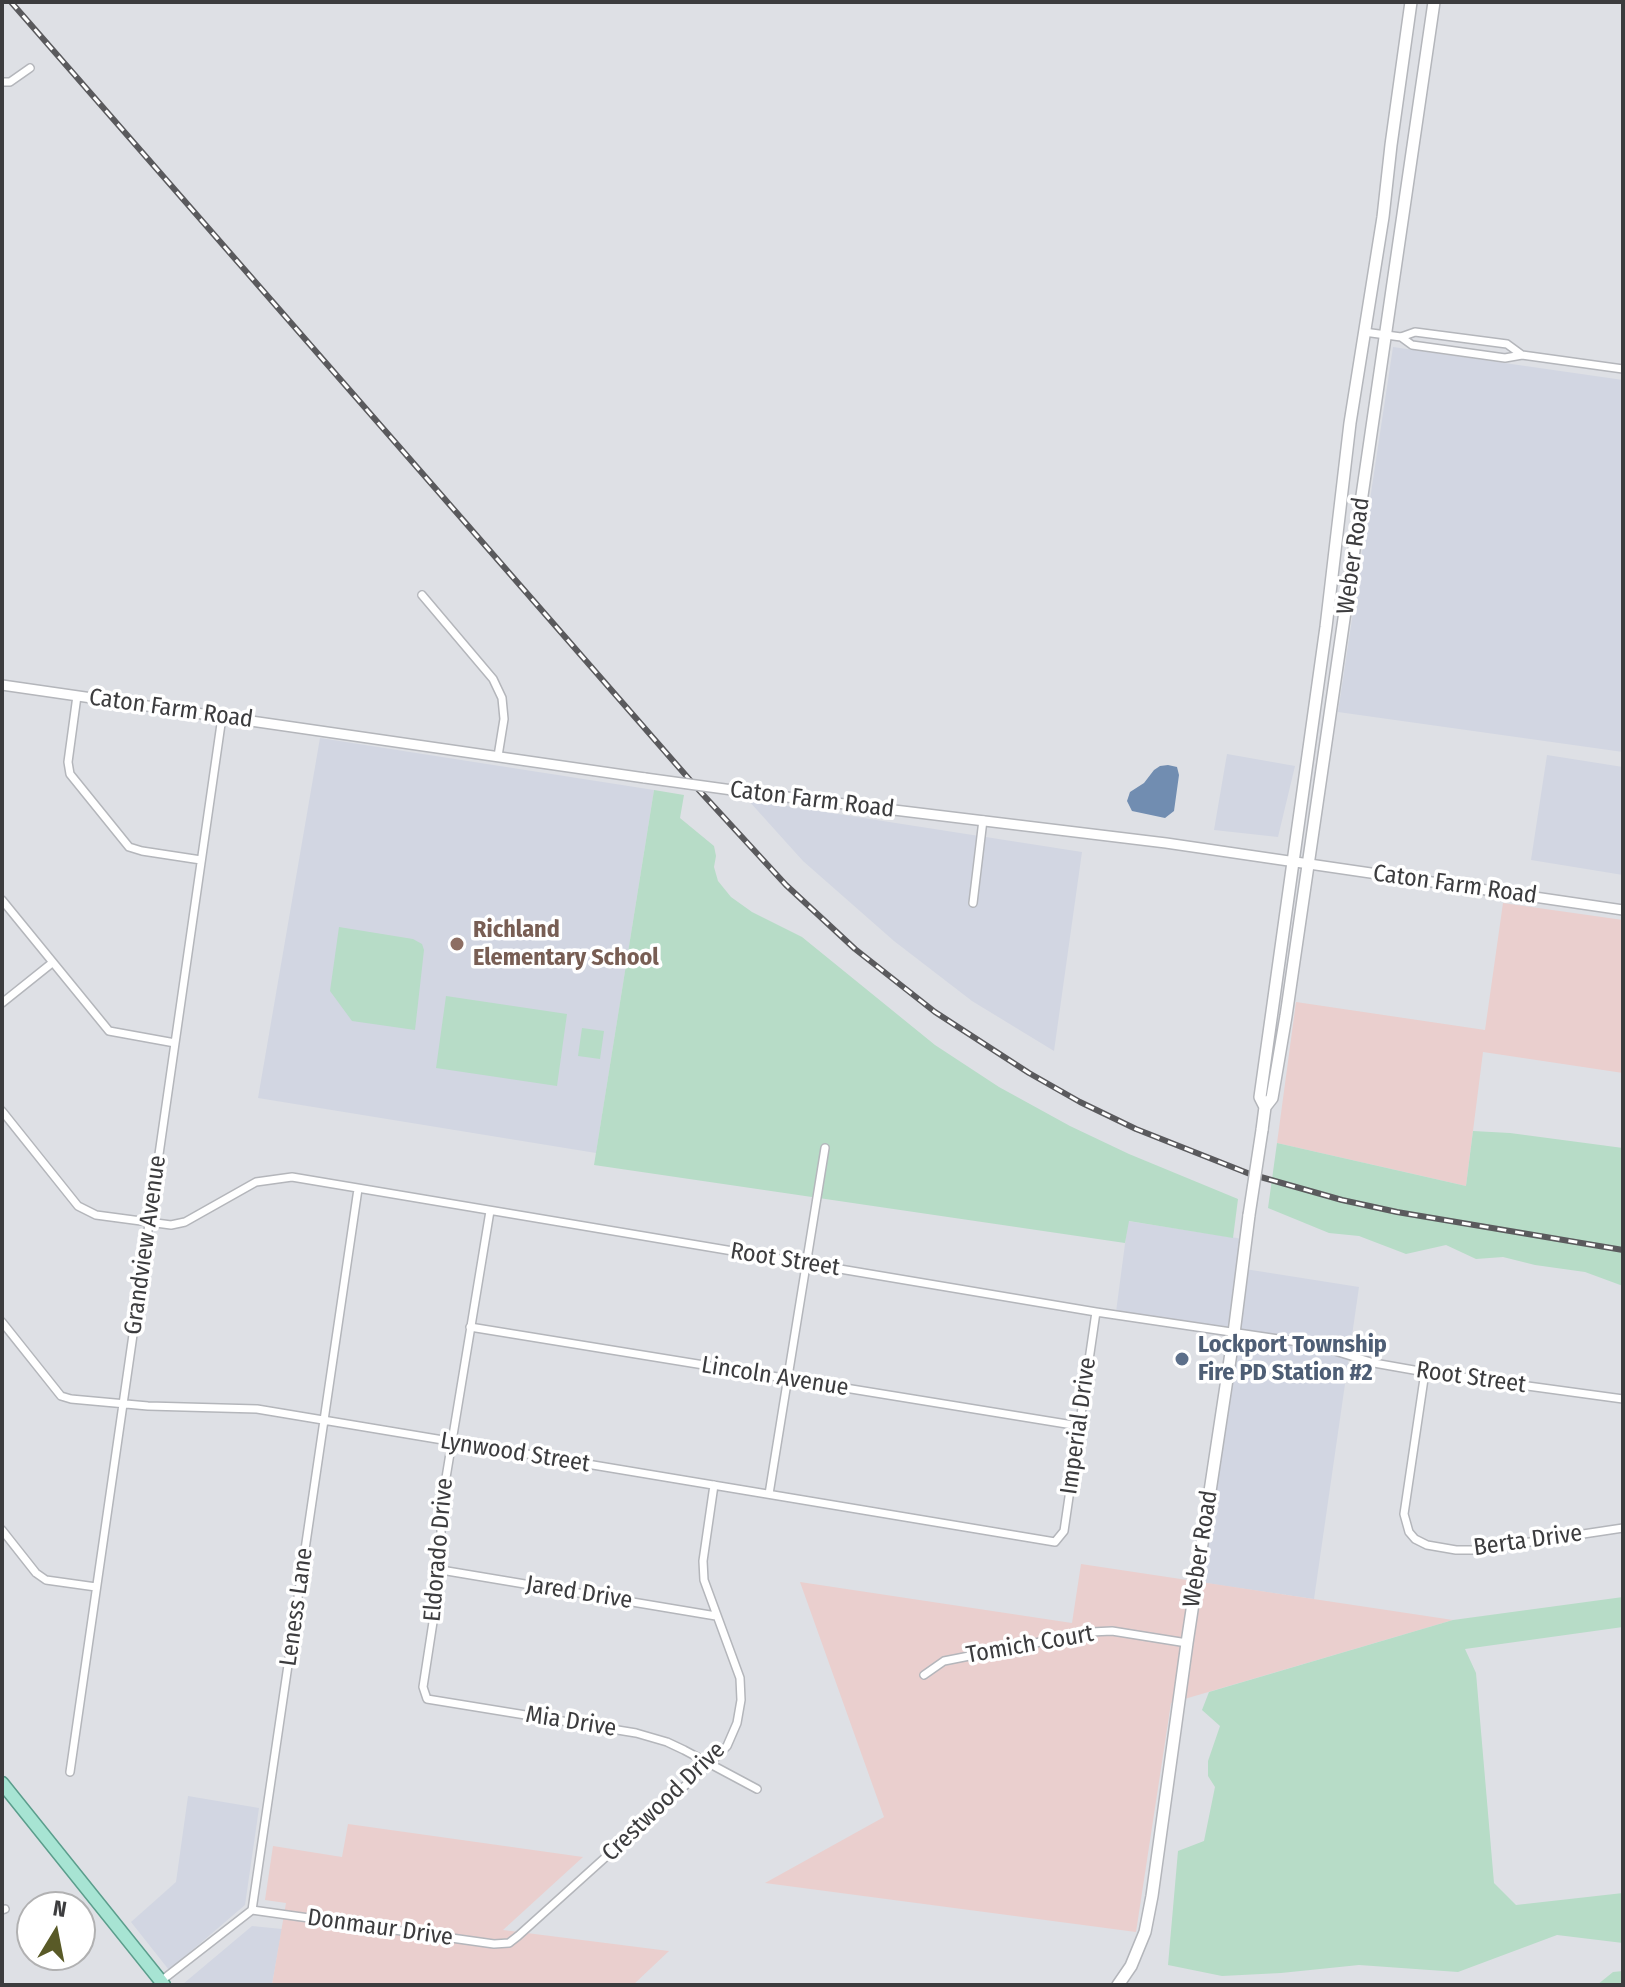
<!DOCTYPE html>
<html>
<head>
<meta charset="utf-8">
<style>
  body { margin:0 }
  #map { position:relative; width:1625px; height:1987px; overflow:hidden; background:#dee0e5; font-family:"Fira Sans Condensed",sans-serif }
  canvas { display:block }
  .frame { position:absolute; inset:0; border:4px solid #3c3c3e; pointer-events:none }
  .north { position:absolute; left:16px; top:1891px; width:80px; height:80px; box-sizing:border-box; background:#fff; border:2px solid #b1b1b2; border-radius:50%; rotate:10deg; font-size:22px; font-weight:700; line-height:32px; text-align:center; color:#3c3c3e }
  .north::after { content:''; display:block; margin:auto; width:28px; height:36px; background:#595a27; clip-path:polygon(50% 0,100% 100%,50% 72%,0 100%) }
</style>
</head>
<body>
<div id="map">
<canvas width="1625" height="1987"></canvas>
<div class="frame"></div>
<div class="north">N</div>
</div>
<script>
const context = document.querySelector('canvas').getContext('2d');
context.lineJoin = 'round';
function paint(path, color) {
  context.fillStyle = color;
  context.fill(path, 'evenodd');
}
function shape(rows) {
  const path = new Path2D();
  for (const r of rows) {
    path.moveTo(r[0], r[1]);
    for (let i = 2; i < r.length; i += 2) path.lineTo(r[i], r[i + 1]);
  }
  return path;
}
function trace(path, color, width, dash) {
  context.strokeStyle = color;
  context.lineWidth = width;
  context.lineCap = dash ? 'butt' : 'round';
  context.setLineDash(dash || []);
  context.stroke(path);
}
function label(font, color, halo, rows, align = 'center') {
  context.font = font + ' "Fira Sans Condensed",sans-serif';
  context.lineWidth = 7;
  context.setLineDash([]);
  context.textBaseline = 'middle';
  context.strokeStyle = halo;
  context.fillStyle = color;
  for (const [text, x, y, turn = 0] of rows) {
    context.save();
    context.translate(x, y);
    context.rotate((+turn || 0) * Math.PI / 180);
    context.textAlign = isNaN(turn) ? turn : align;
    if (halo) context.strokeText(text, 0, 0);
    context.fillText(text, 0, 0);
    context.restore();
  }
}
const built = shape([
  [1393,347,1623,380,1623,752,1338,712],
  [320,738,654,790,596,1153,258,1098],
  [1227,754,1295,766,1278,837,1214,830],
  [1547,755,1623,767,1623,875,1531,860],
  [748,800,1082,852,1054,1051,972,1001,894,941,803,861],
  [1128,1221,1243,1239,1232,1330,1116,1312],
  [1245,1269,1359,1287,1314,1599,1198,1582],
  [188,1796,259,1808,245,1905,169,1970,131,1922,176,1882],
  [252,1926,282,1929,272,1985,184,1985,183,1984]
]);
const industrial = shape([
  [1503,903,1623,920,1623,1073,1483,1052,1466,1186,1277,1143,1296,1002,1485,1030],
  [1081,1564,1453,1620,1171,1703,1136,1932,765,1883,884,1817,800,1582,1072,1623],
  [348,1824,583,1857,503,1930,669,1951,633,1985,272,1985,286,1903,265,1900,273,1846,342,1857]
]);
const green = shape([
  [654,790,684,795,680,818,714,846,716,856,714,867,718,881,731,897,752,912,802,937,935,1045,999,1087,1070,1126,1129,1154,1238,1199,1233,1238,1129,1221,1125,1243,594,1165],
  [339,927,413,939,422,944,424,950,415,1030,352,1021,330,991],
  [446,996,567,1014,557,1086,436,1068],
  [582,1028,604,1031,600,1059,578,1056],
  [1473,1131,1510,1133,1623,1148,1623,1286,1585,1272,1535,1265,1503,1257,1476,1259,1446,1245,1406,1254,1359,1236,1329,1233,1268,1208,1277,1143,1466,1186],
  [1623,1597,1623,1627,1465,1649,1476,1673,1494,1883,1516,1905,1623,1893,1623,1943,1557,1935,1458,1972,1359,1965,1281,1973,1222,1976,1168,1965,1178,1851,1204,1841,1215,1787,1208,1776,1208,1761,1220,1726,1202,1710,1209,1692,1453,1620],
  [1623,1971,1623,1985,1597,1985,1613,1972]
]);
const water = shape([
  [1168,765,1177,767,1179,775,1174,811,1165,818,1132,811,1127,801,1130,792,1144,783,1154,770,1160,766]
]);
const minor = shape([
  [2,82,10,82,30,68],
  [1364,332,1401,337,1415,332,1507,344,1522,355],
  [1401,337,1412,345,1505,358,1522,355,1623,369],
  [422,595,493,679,502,698,504,719,498,756],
  [77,696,68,762,70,774,129,847,142,851,201,860],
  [2,900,109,1031,175,1043],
  [973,903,983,820],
  [2,1003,52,963],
  [2,1111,78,1206,96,1215,171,1225,185,1222,256,1182,292,1177,1096,1312,1312,1344,1374,1363,1425,1372,1623,1399],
  [490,1211,441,1508,441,1570,423,1687,427,1699,636,1733,667,1742,684,1750,757,1789],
  [2,1322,61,1396,71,1399,148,1406,257,1409,1055,1542,1064,1531,1096,1312],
  [470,1327,1079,1426],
  [1425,1372,1404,1514,1409,1532,1415,1539,1427,1545,1456,1550,1477,1550,1623,1528],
  [769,1494,825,1148],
  [2,1530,36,1573,46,1580,96,1587],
  [441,1570,716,1616],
  [924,1675,944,1661,1091,1632,1112,1631,1187,1643],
  [70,1772,222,717],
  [2,1910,5,1909],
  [252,1910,494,1944,509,1943,518,1936,709,1764,727,1746,737,1723,741,1700,740,1678,704,1580,703,1561,714,1485],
  [161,1981,252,1910,358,1189]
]);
const tertiary = shape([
  [2,685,645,778],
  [754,793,1166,843,1623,910]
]);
const secondary = shape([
  [1265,1107,1272,1098,1286,1016,1434,2],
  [1262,1130,1265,1107,1260,1097,1326,627,1350,423,1383,217,1391,145,1411,2],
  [1118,1985,1131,1966,1145,1932,1152,1896,1187,1643,1234,1333,1249,1215]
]);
const primary = shape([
  [2,1783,164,1985]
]);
const rail = shape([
  [11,2,696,787,786,885,855,949,935,1012,1029,1073,1080,1102,1136,1129,1250,1174,1342,1200,1397,1212,1623,1250]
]);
const tertiaryBridge = shape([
  [645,778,754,793]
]);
const secondaryBridge = shape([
  [1249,1215,1262,1130]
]);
const markers = [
  [457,944,8,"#8d6e63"],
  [1182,1359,8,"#5c6f8a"]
];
const streetNames = [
  ["Weber Road",1354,556,-82],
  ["Caton Farm Road",171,709,8],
  ["Caton Farm Road",812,800,7],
  ["Caton Farm Road",1455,885,8],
  ["Grandview Avenue",146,1245,-82],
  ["Root Street",785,1260,9],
  ["Lincoln Avenue",775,1377,9],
  ["Root Street",1471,1378,8],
  ["Imperial Drive",1079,1426,-82],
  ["Lynwood Street",515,1453,9],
  ["Berta Drive",1528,1541,-8],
  ["Weber Road",1201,1549,-81],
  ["Eldorado Drive",439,1550,-85],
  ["Jared Drive",579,1593,9],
  ["Leness Lane",297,1607,-82],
  ["Tomich Court",1030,1645,-10],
  ["Mia Drive",571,1722,9],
  ["Crestwood Drive",664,1802,-44],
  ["Donmaur Drive",380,1928,8]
];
const educationNames = [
  ["Richland",473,930],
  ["Elementary School",473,958]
];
const serviceNames = [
  ["Lockport Township",1198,1345],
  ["Fire PD Station #2",1198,1373]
];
paint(built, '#d2d6e2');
paint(industrial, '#eacfce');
paint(green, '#b7dcc7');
paint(water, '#718db1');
trace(minor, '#b4b6bb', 10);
trace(tertiary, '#b4b6bb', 12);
trace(secondary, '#b4b6bb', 14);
trace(primary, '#5b9e8c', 15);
trace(minor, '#fff', 7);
trace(tertiary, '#fff', 9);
trace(secondary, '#fff', 11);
trace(primary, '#a7e4d3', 12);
trace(rail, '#5a5a5d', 6);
trace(rail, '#fff', 3, [9]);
trace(tertiaryBridge, '#b4b6bb', 12, []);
trace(secondaryBridge, '#b4b6bb', 14, []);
trace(tertiaryBridge, '#fff', 9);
trace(secondaryBridge, '#fff', 11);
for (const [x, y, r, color] of markers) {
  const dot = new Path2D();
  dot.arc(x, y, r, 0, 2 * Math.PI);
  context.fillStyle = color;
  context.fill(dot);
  trace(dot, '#fff', 3);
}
label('24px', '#3c3c3e', '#fff', streetNames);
label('bold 24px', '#785e54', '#fff', educationNames, 'left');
label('bold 24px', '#4e5e75', '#fff', serviceNames, 'left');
</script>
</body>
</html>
